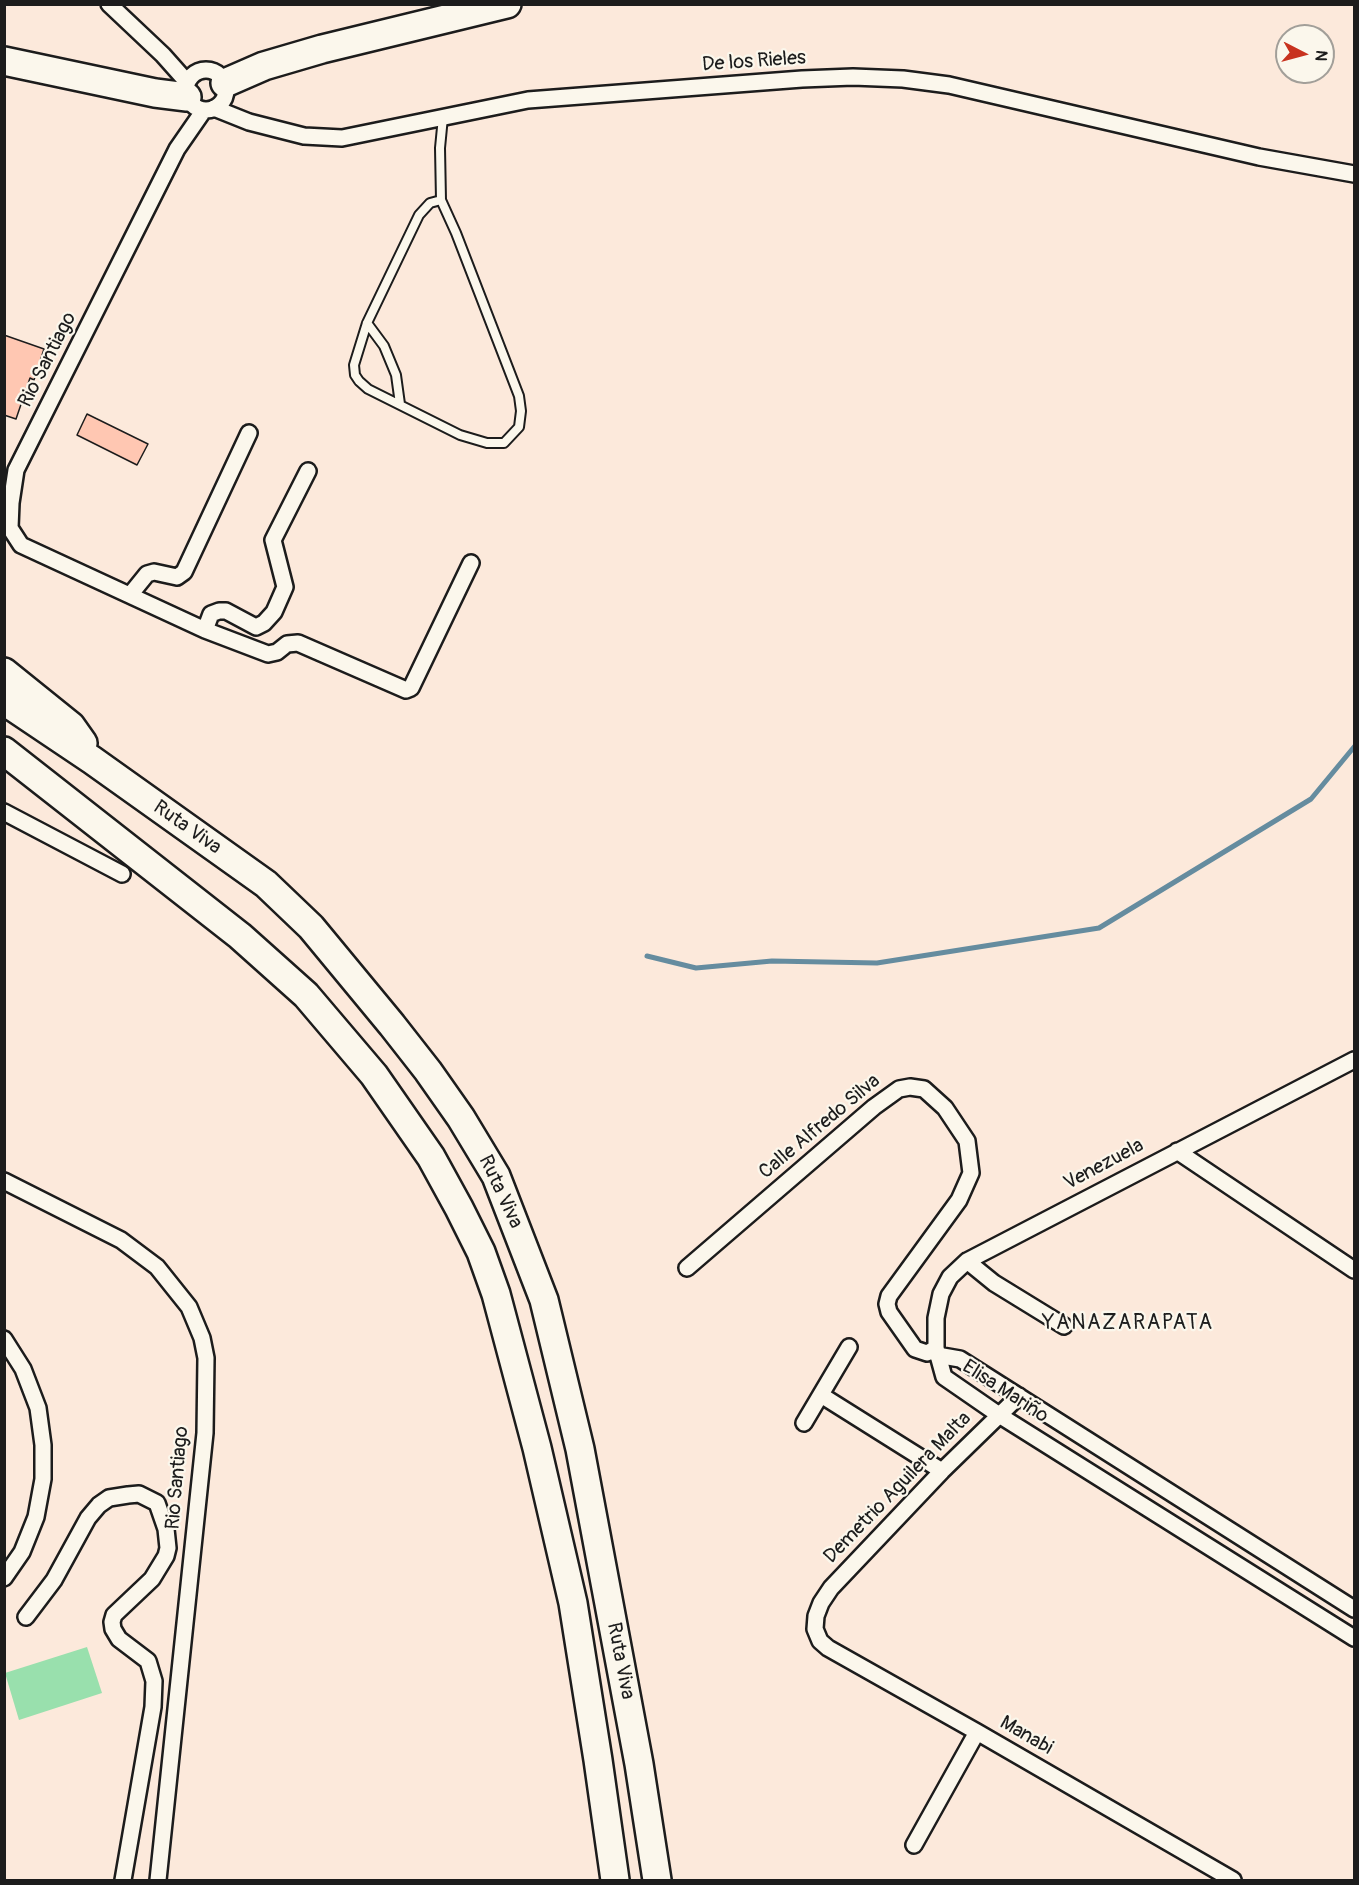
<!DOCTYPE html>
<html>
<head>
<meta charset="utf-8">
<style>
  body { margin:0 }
  #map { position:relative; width:1359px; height:1885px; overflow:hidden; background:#fce9db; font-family:Pangolin,sans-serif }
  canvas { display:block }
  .frame { position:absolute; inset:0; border:6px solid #1c1c1c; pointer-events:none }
  .north { position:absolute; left:1275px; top:24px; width:60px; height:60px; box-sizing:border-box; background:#fbf7ec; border:2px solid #a29f99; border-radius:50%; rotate:96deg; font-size:16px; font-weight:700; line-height:24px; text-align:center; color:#1c1c1c }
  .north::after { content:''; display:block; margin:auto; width:21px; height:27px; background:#c8321e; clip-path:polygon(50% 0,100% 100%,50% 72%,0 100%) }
</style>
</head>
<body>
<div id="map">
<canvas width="1359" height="1885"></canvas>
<div class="frame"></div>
<div class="north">N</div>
</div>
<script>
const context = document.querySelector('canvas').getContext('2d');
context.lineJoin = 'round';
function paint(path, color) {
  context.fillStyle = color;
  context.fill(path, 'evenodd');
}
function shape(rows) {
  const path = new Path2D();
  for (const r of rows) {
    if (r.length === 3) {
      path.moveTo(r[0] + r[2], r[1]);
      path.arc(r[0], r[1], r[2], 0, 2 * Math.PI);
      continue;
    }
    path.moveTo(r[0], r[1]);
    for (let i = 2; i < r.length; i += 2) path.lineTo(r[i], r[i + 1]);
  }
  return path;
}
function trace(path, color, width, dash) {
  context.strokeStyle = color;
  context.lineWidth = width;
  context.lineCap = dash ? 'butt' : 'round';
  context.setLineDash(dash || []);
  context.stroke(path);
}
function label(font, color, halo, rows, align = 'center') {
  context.font = font + ' Pangolin,sans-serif';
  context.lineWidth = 4.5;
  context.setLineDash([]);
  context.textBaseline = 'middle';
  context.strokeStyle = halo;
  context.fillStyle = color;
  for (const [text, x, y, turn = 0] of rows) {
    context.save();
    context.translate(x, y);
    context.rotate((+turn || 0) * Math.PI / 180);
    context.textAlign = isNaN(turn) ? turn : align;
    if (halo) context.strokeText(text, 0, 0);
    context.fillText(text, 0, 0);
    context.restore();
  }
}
const green = shape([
  [87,1647,102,1693,19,1720,5,1673]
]);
const stream = shape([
  [647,956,696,968,772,961,877,963,1099,928,1311,799,1354,747]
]);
const building = shape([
  [4,335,44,349,34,380,30,378,16,419,4,415,4,335],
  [87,414,148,444,137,465,77,435,87,414]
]);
const lane = shape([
  [441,200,430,203,419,215,367,323,354,365,355,375,359,381,368,389,460,435,487,443,504,443,519,427,521,411,519,396,456,233,441,200,440,148,443,117],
  [367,323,384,346,396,375,400,404]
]);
const street = shape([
  [109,4,163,55,187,82],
  [206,90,20],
  [214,108,249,122,304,136,342,138,528,100,802,79,853,77,903,79,949,85,1259,157,1354,174],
  [204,110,177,149,16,470,11,503,10,528,21,545,205,630,268,654,277,652,287,644,298,643,406,690,411,688,471,563],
  [130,595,147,574,154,572,177,577,184,572,249,433],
  [205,630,211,614,219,611,226,611,256,627,264,623,274,612,285,587,273,540,308,471],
  [4,812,122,874],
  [1354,1060,967,1261,950,1277,941,1294,936,1318,936,1348,944,1377,999,1415,1354,1638],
  [1177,1151,1354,1270],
  [4,1181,121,1240,157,1267,189,1307,202,1338,206,1358,205,1433,158,1880],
  [967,1261,994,1283,1064,1326],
  [687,1268,874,1107,899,1089,910,1087,924,1089,945,1108,967,1141,971,1173,959,1200,889,1296,887,1304,889,1312,915,1349,927,1353,936,1348],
  [4,1339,23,1369,38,1408,43,1445,43,1479,36,1517,22,1552,4,1578],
  [937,1355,960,1359,1354,1609],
  [821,1395,942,1471],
  [1019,1396,942,1471,831,1588,821,1603,816,1616,815,1629,820,1641,828,1648,977,1732,1233,1880],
  [804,1423,849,1347],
  [26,1617,54,1580,88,1518,99,1505,109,1498,128,1495,139,1494,157,1503,166,1529,168,1548,166,1556,152,1579,114,1615,112,1622,113,1629,119,1639,148,1661,154,1681,153,1707,123,1880],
  [914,1845,977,1732]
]);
const highway = shape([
  [4,61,155,93,187,97],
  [225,83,264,66,322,49,507,4],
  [4,672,71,726,83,743],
  [4,701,92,760,266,884,311,927,392,1025,428,1071,461,1118,496,1176,544,1300,580,1449,639,1764,657,1880],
  [4,751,240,936,306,995,374,1075,431,1157,459,1208,481,1252,496,1294,537,1448,573,1603,598,1760,615,1880]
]);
const streetNames = [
  ["De los Rieles",754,62,-4],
  ["Rio Santiago",48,360,-63],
  ["Ruta Viva",187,828,35],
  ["Calle Alfredo Silva",820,1127,-40],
  ["Venezuela",1104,1165,-28],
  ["Ruta Viva",500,1192,65],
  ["Elisa Mariño",1005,1392,33],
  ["Rio Santiago",178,1478,-85],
  ["Demetrio Aguilera Malta",898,1488,-46],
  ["Ruta Viva",620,1661,79],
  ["Manabi",1026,1736,30]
];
const neighbourhoodNames = [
  ["YANAZARAPATA",1128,1324]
];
paint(green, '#99e0ad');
trace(stream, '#658c9f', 5);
paint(building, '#ffc7b2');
trace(building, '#1c1c1c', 1.5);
trace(lane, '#1c1c1c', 12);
trace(street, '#1c1c1c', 20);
trace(highway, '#1c1c1c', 32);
trace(lane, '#fbf7ec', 8);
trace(street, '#fbf7ec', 15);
trace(highway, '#fbf7ec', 27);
label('20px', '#1c1c1c', '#fbf7ec', streetNames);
context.letterSpacing = '1.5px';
label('21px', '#1c1c1c', '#fbf7ec', neighbourhoodNames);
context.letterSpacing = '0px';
</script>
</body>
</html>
